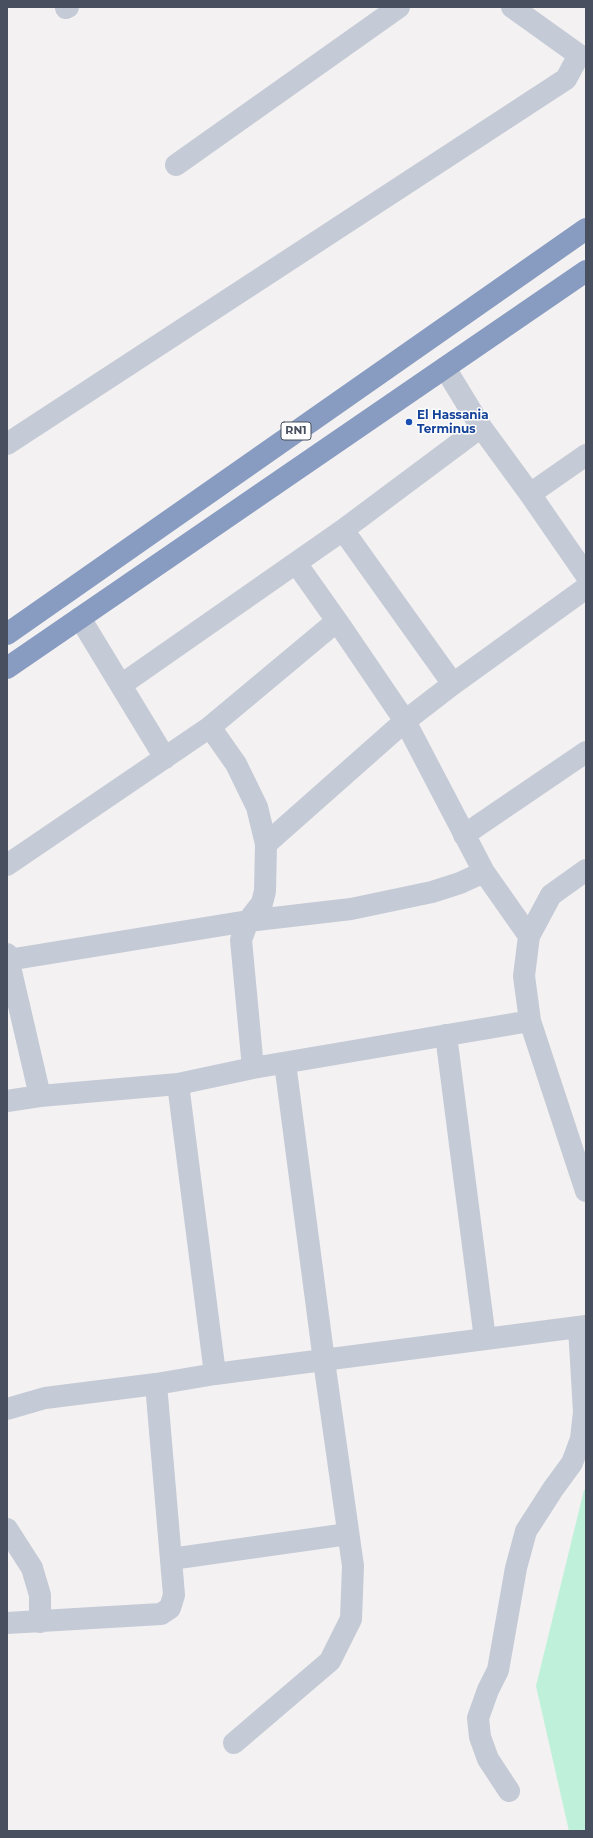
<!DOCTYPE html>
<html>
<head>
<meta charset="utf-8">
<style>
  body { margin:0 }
  #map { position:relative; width:593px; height:1838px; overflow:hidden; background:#f3f1f1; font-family:Montserrat,sans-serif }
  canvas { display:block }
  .frame { position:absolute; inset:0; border:8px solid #48505f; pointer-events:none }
</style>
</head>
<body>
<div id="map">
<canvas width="593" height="1838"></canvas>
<div class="frame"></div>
</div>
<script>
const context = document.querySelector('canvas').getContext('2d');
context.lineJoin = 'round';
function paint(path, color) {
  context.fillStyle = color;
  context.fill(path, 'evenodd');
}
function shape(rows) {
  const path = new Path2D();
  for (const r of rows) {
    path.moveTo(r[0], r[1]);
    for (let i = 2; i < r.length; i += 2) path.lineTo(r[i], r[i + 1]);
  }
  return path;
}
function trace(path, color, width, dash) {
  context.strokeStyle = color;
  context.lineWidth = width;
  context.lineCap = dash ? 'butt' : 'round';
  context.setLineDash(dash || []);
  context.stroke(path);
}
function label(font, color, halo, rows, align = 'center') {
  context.font = font + ' Montserrat,sans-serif';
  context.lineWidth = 3;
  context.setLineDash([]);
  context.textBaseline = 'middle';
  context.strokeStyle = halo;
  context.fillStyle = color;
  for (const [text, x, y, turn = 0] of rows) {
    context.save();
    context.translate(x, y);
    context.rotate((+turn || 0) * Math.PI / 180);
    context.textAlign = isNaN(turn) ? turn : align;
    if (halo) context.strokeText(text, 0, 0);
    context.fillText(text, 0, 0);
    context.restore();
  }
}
const green = shape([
  [586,1489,586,1831,569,1831,536,1686,584,1490]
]);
const minor = shape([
  [66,8,68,7],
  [176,165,399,7],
  [445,368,481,427,530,494,586,575],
  [7,444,566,79,579,55,512,7],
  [530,494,586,455],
  [343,530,453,684],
  [296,563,337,621],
  [80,618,165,758],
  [121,685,343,530,481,427],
  [210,727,337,621,405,721,266,844],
  [464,835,586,752],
  [7,865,210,727,236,764,257,807,266,844,265,891,262,903,248,921,241,940,253,1068],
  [586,870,551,895,529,936,524,976,530,1021,586,1191],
  [484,872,405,721,453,684,586,588],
  [7,954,40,1096],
  [8,960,248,921,351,909,432,892,460,883,484,872,529,936],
  [446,1035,485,1339],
  [178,1084,215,1374],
  [7,1101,40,1096,178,1084,253,1068,530,1021],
  [7,1409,45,1398,156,1384,215,1374,586,1326],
  [7,1529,32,1568,40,1595,40,1622],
  [171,1559,348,1534],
  [7,1623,161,1614,170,1608,174,1595,156,1384],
  [234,1743,330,1661,351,1619,353,1566,324,1361,285,1063],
  [509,1791,488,1759,480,1737,478,1718,488,1690,498,1670,516,1568,526,1531,553,1489,572,1463,581,1439,584,1412,579,1327]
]);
const highway = shape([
  [7,634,586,229],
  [7,668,586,271]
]);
const markers = [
  [409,422,4,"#1a4fb4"]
];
const shields = [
  [296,431,30]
];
const shieldNames = [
  ["RN1",296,431]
];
const transitNames = [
  ["El Hassania",417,415],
  ["Terminus",417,429]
];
paint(green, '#bff1da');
trace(minor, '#c4cad6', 22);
trace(highway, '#889bc0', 22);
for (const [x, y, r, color] of markers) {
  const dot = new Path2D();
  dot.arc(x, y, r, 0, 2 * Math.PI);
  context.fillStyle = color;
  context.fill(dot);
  trace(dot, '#fff', 1.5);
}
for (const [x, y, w] of shields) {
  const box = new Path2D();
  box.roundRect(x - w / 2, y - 9, w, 18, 3);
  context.fillStyle = '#fff';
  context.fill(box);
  trace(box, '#48505f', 1);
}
label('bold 11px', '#48505f', null, shieldNames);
label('bold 12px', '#164399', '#fff', transitNames, 'left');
</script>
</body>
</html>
